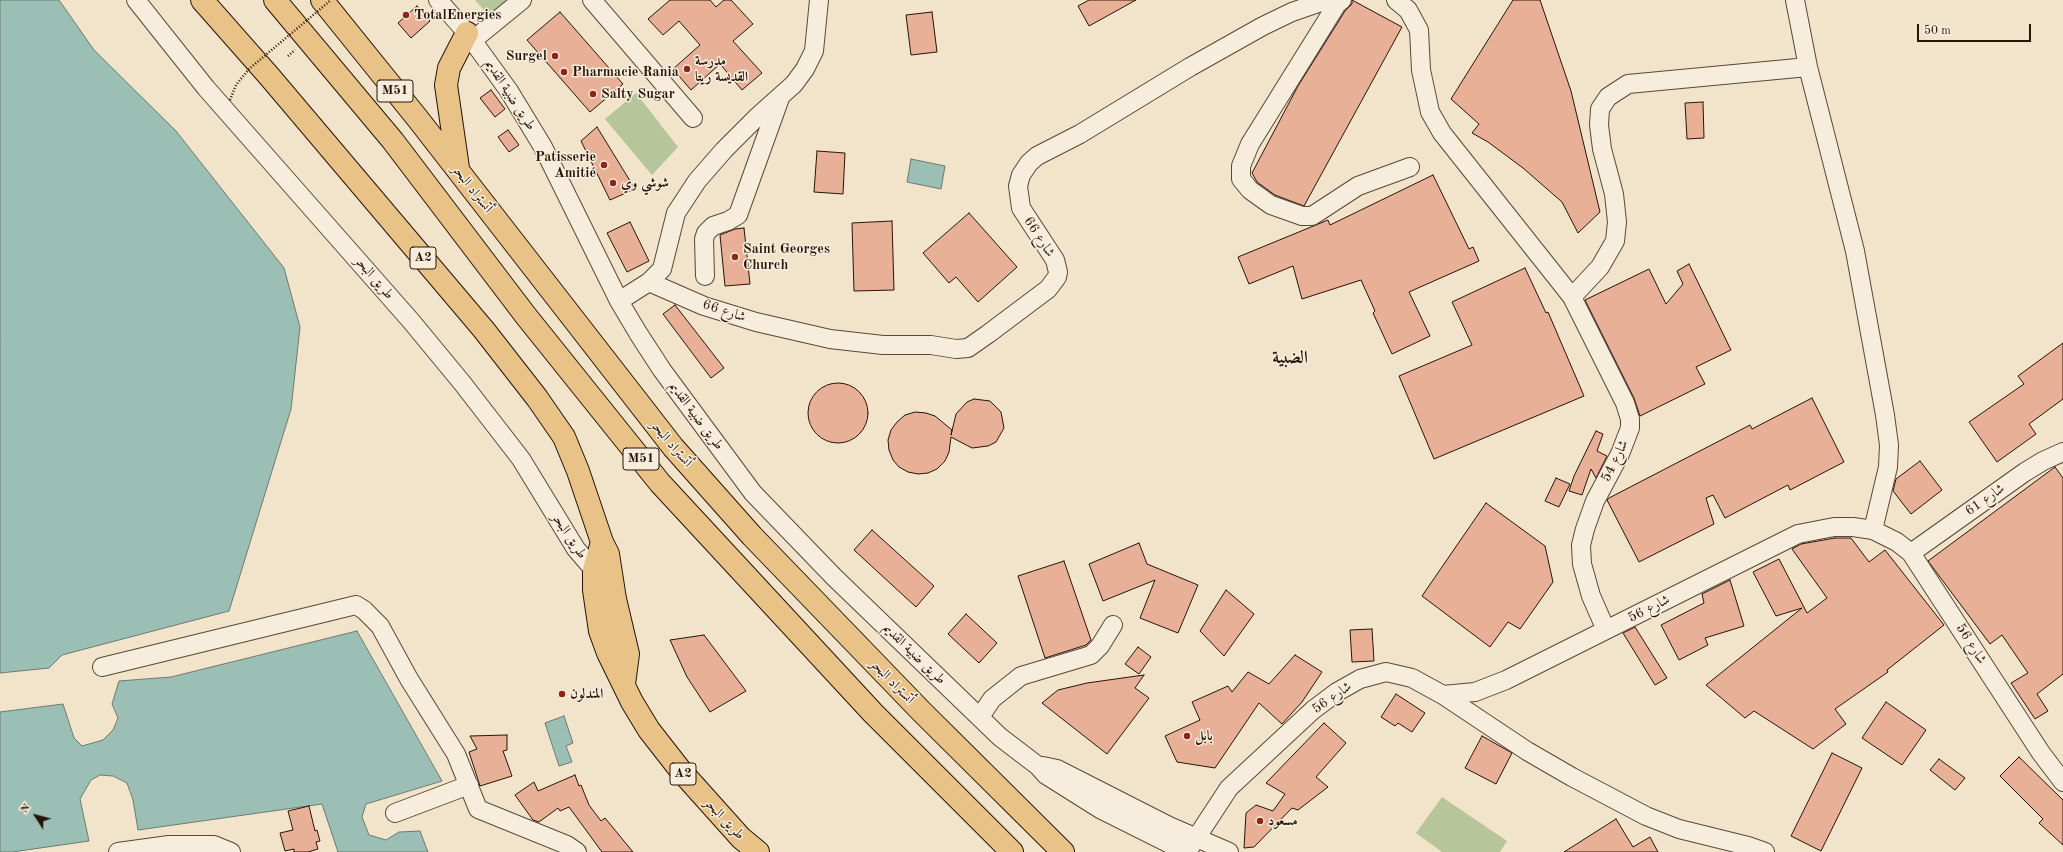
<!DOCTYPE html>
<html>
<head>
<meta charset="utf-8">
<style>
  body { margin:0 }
  #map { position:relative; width:2063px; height:852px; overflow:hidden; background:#f1e4cb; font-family:"Old Standard TT",serif }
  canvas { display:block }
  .north { position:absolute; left:16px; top:796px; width:40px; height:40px; -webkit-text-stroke:3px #f6eddd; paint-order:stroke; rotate:306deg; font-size:11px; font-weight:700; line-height:16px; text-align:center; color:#281307 }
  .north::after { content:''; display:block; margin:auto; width:14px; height:18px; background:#281307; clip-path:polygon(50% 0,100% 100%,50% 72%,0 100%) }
  .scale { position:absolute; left:1917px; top:24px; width:114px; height:18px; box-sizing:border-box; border:2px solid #281307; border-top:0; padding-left:5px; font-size:12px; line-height:14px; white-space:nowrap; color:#281307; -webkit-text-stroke:3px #f6eddd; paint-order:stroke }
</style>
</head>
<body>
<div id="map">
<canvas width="2063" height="852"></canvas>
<div class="north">N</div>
<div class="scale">50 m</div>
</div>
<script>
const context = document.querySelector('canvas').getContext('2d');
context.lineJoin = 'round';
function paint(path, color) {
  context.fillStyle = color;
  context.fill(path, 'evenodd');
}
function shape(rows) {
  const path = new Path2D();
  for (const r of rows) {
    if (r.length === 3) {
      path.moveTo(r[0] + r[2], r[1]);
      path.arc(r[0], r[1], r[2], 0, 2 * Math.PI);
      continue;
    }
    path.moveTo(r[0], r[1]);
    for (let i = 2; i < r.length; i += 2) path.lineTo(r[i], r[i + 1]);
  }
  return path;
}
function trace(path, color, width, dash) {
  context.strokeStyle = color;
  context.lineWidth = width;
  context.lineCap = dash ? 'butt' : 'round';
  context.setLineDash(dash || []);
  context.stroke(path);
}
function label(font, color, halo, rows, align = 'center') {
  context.font = font + ' "Old Standard TT",Amiri,serif';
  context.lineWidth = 3;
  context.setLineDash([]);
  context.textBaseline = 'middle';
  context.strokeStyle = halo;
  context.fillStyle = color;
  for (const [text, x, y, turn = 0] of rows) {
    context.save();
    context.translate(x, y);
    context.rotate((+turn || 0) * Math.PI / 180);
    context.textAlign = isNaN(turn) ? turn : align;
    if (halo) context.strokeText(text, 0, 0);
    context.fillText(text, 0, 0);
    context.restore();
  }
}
const green = shape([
  [475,0,508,0,489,16],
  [636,93,678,147,652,175,605,119],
  [1442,797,1507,841,1500,852,1442,852,1416,833]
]);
const water = shape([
  [0,0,59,0,94,50,176,131,284,268,300,327,291,409,229,611,62,655,49,668,0,673,0,0],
  [911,159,945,166,941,189,907,182,911,159],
  [357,631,442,781,366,804,362,817,369,835,386,840,399,832,420,831,428,852,338,852,322,804,138,830,133,800,127,783,113,776,100,775,91,780,80,799,89,841,12,852,0,852,0,712,63,704,74,738,82,746,103,740,113,730,118,718,112,704,119,681,171,677,357,631],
  [564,716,573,743,566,746,572,762,559,766,545,723,564,716]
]);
const building = shape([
  [670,0,710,0,716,7,724,0,731,0,753,24,733,41,762,73,742,90,720,64,691,90,673,69,700,45,679,21,663,35,648,19,670,0],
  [1089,0,1136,0,1089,26,1078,6,1089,0],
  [1352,0,1402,27,1304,206,1275,195,1257,182,1252,173,1298,86,1345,11,1352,4,1352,0],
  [1513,0,1540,0,1571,91,1600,212,1578,233,1562,202,1523,168,1488,142,1472,133,1479,124,1451,99,1513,0],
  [417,6,430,21,411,38,398,23,417,6],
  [560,12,623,84,590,112,527,40,560,12],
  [932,12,937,52,911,55,906,15,932,12],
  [491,90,505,109,495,117,480,98,491,90],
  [1703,102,1704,138,1687,139,1685,103,1703,102],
  [597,127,635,189,610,200,581,141,597,127],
  [508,130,519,145,509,152,498,137,508,130],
  [817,151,845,153,843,194,814,192,817,151],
  [1433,175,1469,249,1473,247,1479,261,1409,292,1430,336,1392,354,1373,313,1375,311,1361,280,1302,299,1293,266,1249,284,1238,257,1328,220,1330,225,1433,175],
  [969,213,1017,267,978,302,956,277,949,283,923,253,969,213],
  [892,221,894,290,854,291,852,223,892,221],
  [630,222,649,261,627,272,607,233,630,222],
  [744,228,750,284,725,286,720,235,735,229,744,228],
  [1689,264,1731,350,1696,367,1705,384,1640,416,1634,398,1585,300,1649,269,1666,304,1683,284,1677,271,1689,264],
  [1525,268,1546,313,1548,312,1584,396,1434,459,1399,376,1472,345,1452,302,1525,268],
  [675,305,724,368,711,378,663,314,675,305],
  [2063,343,2063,399,2029,424,2036,434,1997,462,1969,422,2024,384,2018,376,2063,343],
  [838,413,30],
  [1812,398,1844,462,1790,490,1788,485,1725,518,1713,495,1706,498,1714,524,1639,562,1607,500,1609,498,1750,425,1752,429,1812,398],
  [974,399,990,401,1001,412,1004,428,996,442,988,446,972,448,951,437,949,452,945,461,937,469,928,473,918,474,908,472,899,467,893,460,889,450,888,440,891,430,897,422,905,415,915,412,926,413,935,416,952,430,951,435,956,414,967,402,974,399],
  [1596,431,1603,434,1597,451,1607,456,1596,478,1591,469,1582,495,1569,491,1574,476,1596,431],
  [1920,461,1942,490,1911,514,1893,491,1896,479,1920,461],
  [2055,467,2063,478,2063,674,2037,694,2048,711,2035,719,2011,683,2028,673,2002,635,1990,644,1928,561,2055,467],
  [1556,478,1570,484,1559,507,1545,501,1556,478],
  [1486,503,1545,546,1553,582,1520,629,1508,622,1490,647,1422,596,1486,503],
  [872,530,934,586,916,607,854,550,872,530],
  [1835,538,1851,538,1869,562,1885,550,1944,625,1887,670,1888,672,1835,709,1846,724,1813,749,1754,711,1745,718,1706,685,1802,608,1776,616,1753,572,1779,559,1807,613,1827,598,1792,549,1801,544,1835,538],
  [1139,543,1147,564,1198,585,1178,633,1140,618,1155,580,1103,601,1089,564,1139,543],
  [1064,561,1091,640,1086,645,1045,658,1018,576,1064,561],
  [1730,580,1744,626,1705,638,1708,645,1679,660,1661,625,1704,603,1702,594,1730,580],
  [1226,590,1254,614,1224,656,1200,631,1226,590],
  [966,614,997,643,979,663,948,634,966,614],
  [1635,627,1667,678,1655,685,1623,633,1635,627],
  [1372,629,1374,661,1352,662,1350,630,1372,629],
  [704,635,746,691,710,712,687,677,670,640,704,635],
  [1138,647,1151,657,1139,674,1125,664,1138,647],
  [1295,655,1322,672,1302,702,1282,724,1259,703,1215,768,1177,762,1165,736,1200,720,1192,702,1228,686,1232,692,1248,672,1269,684,1295,655],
  [1144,675,1135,688,1149,698,1107,754,1042,703,1058,690,1087,683,1144,675],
  [1396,694,1425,713,1412,732,1398,723,1395,726,1381,717,1396,694],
  [1886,702,1926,730,1902,765,1862,738,1886,702],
  [1324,723,1346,743,1316,777,1328,787,1298,810,1292,808,1254,847,1244,848,1246,813,1256,805,1273,811,1285,794,1266,783,1324,723],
  [507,735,507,750,503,751,512,776,480,786,469,752,477,749,470,736,507,735],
  [1482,736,1512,753,1496,784,1465,768,1482,736],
  [1832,753,1862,768,1821,851,1791,836,1832,753],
  [2019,757,2063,800,2063,845,2039,823,2043,819,2000,776,2019,757],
  [1939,759,1965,778,1955,790,1930,770,1939,759],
  [575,775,579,786,581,785,589,805,601,821,605,818,633,852,602,852,569,807,560,811,558,808,539,822,533,820,515,795,534,782,538,791,575,775],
  [309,806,315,831,317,830,320,841,316,842,318,849,308,852,294,852,294,849,285,851,280,833,293,830,288,811,309,806],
  [1616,819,1633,847,1650,837,1658,852,1564,852,1616,819]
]);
const path = shape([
  [288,56,295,50]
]);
const minor = shape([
  [136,0,206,88,411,321,463,384,521,459,576,549,594,570,604,572],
  [438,0,467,33,509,91,543,147,619,301,638,333,662,370,753,493,834,577,1000,737,1038,766,1046,775,1100,809,1186,852],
  [592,0,693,118],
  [1342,0,1337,4,1250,144,1241,166,1241,179,1250,190,1271,205,1302,216,1312,216,1358,186,1410,167],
  [1396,0,1408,10,1419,30,1421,70,1430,112,1442,133,1572,297,1625,403,1630,419,1630,428,1620,454,1595,501,1585,529,1581,545,1582,564,1591,596,1606,630],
  [1795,0,1808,67,1855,251,1885,415,1889,445,1888,467,1873,530],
  [473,40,522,0],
  [705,276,704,239,706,233,713,226,728,221,738,215,780,98],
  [649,282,704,306,756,322,830,339,883,345,931,345,956,349,968,348,988,334,1048,289,1057,277,1058,272,1055,260,1021,208,1018,186,1021,175,1029,163,1037,156,1080,134,1190,67,1263,26,1292,12,1321,2],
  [1572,297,1600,267,1615,241,1617,222,1614,194,1602,149,1599,125,1600,109,1608,97,1628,84,1808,67],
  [619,301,649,282,662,269,676,213,697,181,724,150,756,118,794,84,805,69,814,51,819,0],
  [1911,553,2025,472,2043,461,2063,452],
  [102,667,356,605,364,610,380,626,409,679,456,754,478,809,567,845,577,852],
  [1443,695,1475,692,1506,680,1798,534,1834,527,1853,527,1873,530,1897,542,1911,553,2041,753,2063,782],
  [980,717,992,699,1021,676,1091,655,1100,646,1113,625],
  [1043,766,1057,769,1169,826,1229,852],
  [395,813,469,785],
  [118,852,169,845,214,845,231,852],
  [1187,852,1229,788,1313,710,1337,692,1360,679,1386,672,1412,678,1443,695,1527,751,1572,777,1646,816,1679,829,1748,846,1765,852]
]);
const highway = shape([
  [202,0,269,76,484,330,537,398,564,437,578,471,602,542,608,554,615,599,628,654,624,684],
  [275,0,393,141,526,316,660,483,873,713,1012,852],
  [322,0,418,119,673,447,752,536,921,711,1063,852],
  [458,168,446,85,449,68,467,33],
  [602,542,594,570,594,590,600,631,608,653,632,702,649,730,681,771,741,838,758,852]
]);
const pathBridge = shape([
  [230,100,236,85,249,69,331,0]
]);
const markers = [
  [406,15,4,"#8f2418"],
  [555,56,4,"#8f2418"],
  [687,69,4,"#8f2418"],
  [564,72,4,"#8f2418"],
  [593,94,4,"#8f2418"],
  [604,165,4,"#8f2418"],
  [613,183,4,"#8f2418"],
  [735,257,4,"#8f2418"],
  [562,694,4,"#8f2418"],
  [1187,736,4,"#8f2418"],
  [1260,821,4,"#8f2418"]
];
const shields = [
  [395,91,36],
  [423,258,26],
  [641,459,36],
  [683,774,26]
];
const shieldNames = [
  ["M51",395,91],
  ["A2",423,258],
  ["M51",641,459],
  ["A2",683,774]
];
const poiNames = [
  ["TotalEnergies",414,15],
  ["Surgel",547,56,"right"],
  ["مدرسة",695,61],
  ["القديسة ريتا",695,77],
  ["Pharmacie Rania",572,72],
  ["Salty Sugar",601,94],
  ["Patisserie",596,157,"right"],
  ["Amitié",596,173,"right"],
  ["شوشي وي",621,183],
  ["Saint Georges",743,249],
  ["Church",743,265],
  ["المندلون",570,694],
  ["بابل",1195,736],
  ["مسعود",1268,821]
];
const streetNames = [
  ["طريق ضبية القديم",510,95,57],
  ["أتستراد البحر",472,189,52],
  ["شارع 66",1039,237,57],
  ["طريق البحر",374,278,49],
  ["شارع 66",724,311,18],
  ["طريق ضبية القديم",696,416,53],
  ["أتستراد البحر",671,444,50],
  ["شارع 54",1615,461,-64],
  ["شارع 61",1985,500,-35],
  ["طريق البحر",569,536,56],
  ["شارع 56",1649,609,-27],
  ["شارع 56",1971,644,58],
  ["طريق ضبية القديم",914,654,44],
  ["أتستراد البحر",892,682,46],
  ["شارع 56",1332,698,-35],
  ["طريق البحر",724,819,46]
];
const districtNames = [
  ["الضبية",1290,358]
];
paint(green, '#b7c59a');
paint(water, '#9bbfb5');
trace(water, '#6d7a6f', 1);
paint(building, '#e9b098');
trace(building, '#281307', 1);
trace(minor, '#5a4738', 20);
trace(highway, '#281307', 24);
trace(path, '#281307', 2.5, [1, 2]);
trace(minor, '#f6eddd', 18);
trace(highway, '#e8c286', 22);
trace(pathBridge, '#281307', 2.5, [1, 2]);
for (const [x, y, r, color] of markers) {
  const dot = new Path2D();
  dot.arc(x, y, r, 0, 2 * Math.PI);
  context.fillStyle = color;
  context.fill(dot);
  trace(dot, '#f6eddd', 1.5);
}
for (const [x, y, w] of shields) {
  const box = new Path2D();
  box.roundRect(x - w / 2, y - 11, w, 22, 3);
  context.fillStyle = '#f6eddd';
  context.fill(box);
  trace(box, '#281307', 1);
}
label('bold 13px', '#281307', null, shieldNames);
label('bold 14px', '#281307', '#f6eddd', poiNames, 'left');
label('14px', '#281307', '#f6eddd', streetNames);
label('bold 18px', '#281307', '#f6eddd', districtNames);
</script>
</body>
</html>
